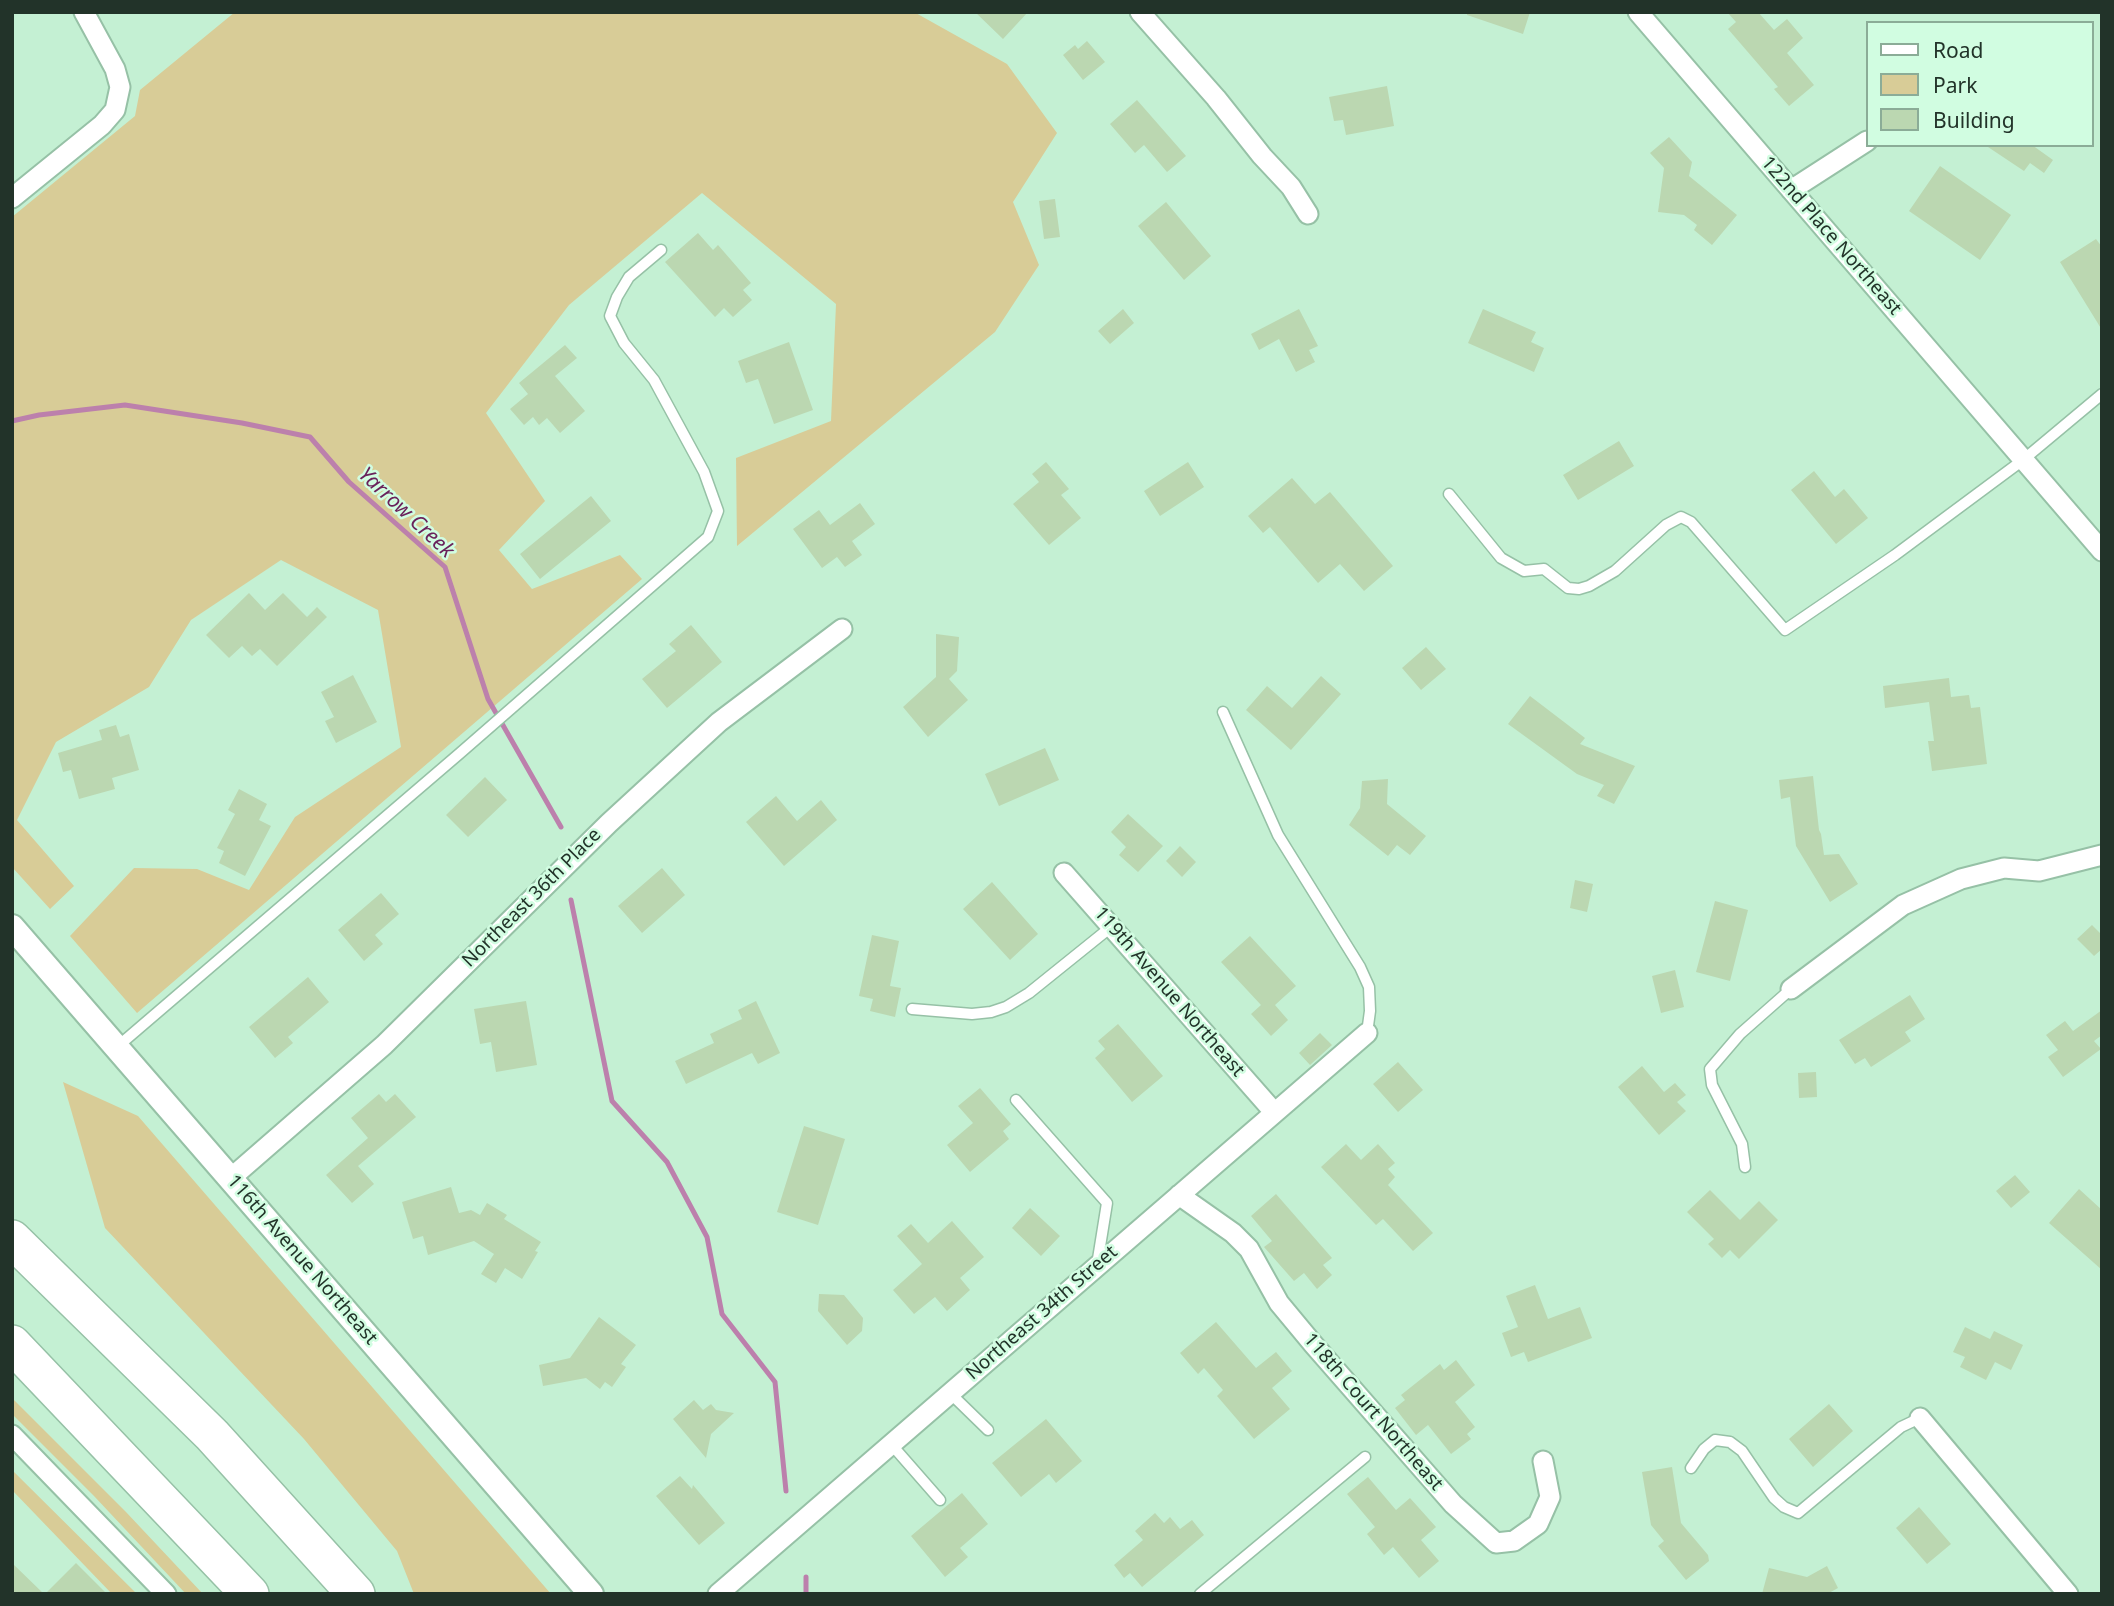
<!DOCTYPE html>
<html>
<head>
<meta charset="utf-8">
<style>
  body { margin:0 }
  #map { position:relative; width:2114px; height:1606px; overflow:hidden; background:#c4f0d3; font-family:"Noto Sans",sans-serif }
  canvas { display:block }
  .frame { position:absolute; inset:0; border:14px solid #223329; pointer-events:none }
  .legend { position:absolute; left:1866px; top:21px; width:228px; height:126px; box-sizing:border-box; background:#d1fde1; border:2px solid #8bac97; margin:0; padding:9px 12px; list-style:none; font-size:21px; color:#223329 }
  .legend li { display:flex; align-items:center; gap:14px; height:35px }
  .legend b { width:35px; border:2px solid #8bac97 }
</style>
</head>
<body>
<div id="map">
<canvas width="2114" height="1606"></canvas>
<div class="frame"></div>
<ul class="legend">
<li><b style="height:9px;background:#fff"></b>Road</li>
<li><b style="height:19px;background:#d8cc97"></b>Park</li>
<li><b style="height:19px;background:#bbd7b1"></b>Building</li>
</ul>
</div>
<script>
const context = document.querySelector('canvas').getContext('2d');
context.lineJoin = 'round';
function paint(path, color) {
  context.fillStyle = color;
  context.fill(path, 'evenodd');
}
function shape(rows) {
  const path = new Path2D();
  for (const r of rows) {
    path.moveTo(r[0], r[1]);
    for (let i = 2; i < r.length; i += 2) path.lineTo(r[i], r[i + 1]);
  }
  return path;
}
function trace(path, color, width, dash) {
  context.strokeStyle = color;
  context.lineWidth = width;
  context.lineCap = dash ? 'butt' : 'round';
  context.setLineDash(dash || []);
  context.stroke(path);
}
function label(font, color, halo, rows, align = 'center') {
  context.font = font + ' "Noto Sans",sans-serif';
  context.lineWidth = 5;
  context.setLineDash([]);
  context.textBaseline = 'middle';
  context.strokeStyle = halo;
  context.fillStyle = color;
  for (const [text, x, y, turn = 0] of rows) {
    context.save();
    context.translate(x, y);
    context.rotate((+turn || 0) * Math.PI / 180);
    context.textAlign = isNaN(turn) ? turn : align;
    if (halo) context.strokeText(text, 0, 0);
    context.fillText(text, 0, 0);
    context.restore();
  }
}
const green = shape([
  [235,12,914,12,1007,64,1057,133,1013,202,1039,265,995,332,737,546,736,458,831,421,836,304,702,193,569,305,486,413,545,501,499,550,532,589,620,555,642,579,137,1013,70,936,134,868,197,869,249,890,295,817,401,747,378,610,281,560,191,620,149,687,56,742,17,820,74,886,50,909,12,867,12,217,135,116,140,90],
  [63,1082,138,1116,551,1594,414,1594,397,1551,304,1439,105,1228],
  [12,1398,126,1512,203,1594,186,1594,94,1496,12,1414],
  [12,1470,137,1594,112,1594,12,1490]
]);
const stream = shape([
  [12,421,39,415,125,405,242,423,310,437,349,482,445,567,488,699,561,827],
  [571,900,612,1101,667,1162,707,1237,722,1314,775,1382,786,1491],
  [806,1577,806,1594]
]);
const building = shape([
  [975,12,1028,12,1003,39],
  [1467,12,1530,12,1523,34,1467,15],
  [1727,12,1758,12,1774,30,1787,19,1803,38,1787,53,1814,85,1789,106,1774,89,1778,87,1728,29,1736,22],
  [1087,41,1105,62,1083,80,1063,55,1075,45,1078,49],
  [1387,86,1394,126,1346,135,1343,120,1334,121,1329,97],
  [1137,100,1186,156,1167,172,1144,145,1135,153,1110,124],
  [1669,137,1692,162,1689,176,1737,215,1712,245,1694,230,1697,225,1684,215,1658,212,1664,168,1650,153],
  [1985,145,2032,145,2053,160,2044,173,2030,163,2024,171],
  [1940,166,2011,215,1980,260,1909,211],
  [1055,199,1060,237,1044,239,1039,201],
  [1166,202,1211,256,1184,280,1138,226],
  [698,233,713,250,718,245,751,283,743,290,752,300,733,317,724,308,715,317,665,262],
  [2096,239,2102,247,2102,330,2060,262],
  [1123,309,1134,323,1110,344,1098,331],
  [1299,309,1318,346,1309,350,1315,362,1296,372,1279,339,1259,350,1251,334],
  [1483,309,1536,332,1531,342,1544,348,1534,372,1468,343],
  [789,342,813,410,774,424,758,379,746,383,738,361],
  [565,345,577,358,555,376,585,411,560,433,547,418,539,425,533,417,524,425,510,409,528,394,519,383],
  [1619,441,1634,466,1578,500,1563,475],
  [1046,462,1069,489,1061,495,1081,518,1049,545,1013,504,1039,482,1032,474],
  [1188,462,1204,487,1160,516,1144,491],
  [1814,471,1835,497,1844,489,1868,518,1836,544,1791,490],
  [1292,478,1315,504,1330,492,1393,566,1364,591,1340,564,1318,583,1270,527,1263,533,1248,516],
  [591,496,611,521,540,579,520,554],
  [860,503,875,524,852,541,862,555,845,567,837,557,822,568,793,529,819,510,830,525],
  [249,593,265,610,283,593,307,617,317,607,327,617,277,666,260,649,252,656,242,646,229,658,206,635],
  [691,625,722,662,667,708,642,679,676,651,669,644],
  [936,634,959,637,957,671,949,679,968,700,928,737,903,707,936,677],
  [1426,647,1446,669,1421,690,1402,668],
  [353,675,377,722,336,743,325,721,334,717,321,692],
  [1321,676,1341,694,1291,750,1246,710,1267,686,1292,708],
  [1949,678,1951,697,1969,695,1971,708,1980,707,1987,764,1932,771,1928,741,1934,741,1929,702,1885,708,1883,686],
  [1530,696,1585,738,1580,744,1635,766,1614,804,1597,796,1604,785,1577,774,1508,724],
  [116,725,120,737,129,734,139,770,112,778,115,789,79,799,71,770,63,772,58,753,102,740,99,730],
  [1045,748,1059,780,999,806,985,774],
  [1813,776,1819,830,1821,834,1824,855,1839,854,1858,884,1830,902,1796,846,1790,797,1781,799,1779,780],
  [485,777,507,800,468,837,446,815],
  [1388,779,1387,804,1426,836,1410,855,1397,845,1388,856,1349,825,1360,808,1362,781],
  [239,789,267,804,259,820,271,826,245,876,219,863,224,851,217,848,235,814,228,810],
  [776,796,797,821,821,800,837,820,784,866,746,822],
  [1128,814,1163,846,1138,872,1119,855,1126,847,1111,832],
  [1180,846,1196,862,1182,877,1166,861],
  [662,868,685,895,642,933,618,906],
  [1575,880,1593,884,1587,912,1570,908],
  [992,882,1038,934,1010,960,963,909],
  [381,893,399,914,375,935,383,944,364,961,338,930],
  [1715,901,1748,910,1730,981,1696,972],
  [2092,925,2102,935,2102,949,2094,956,2077,939],
  [872,935,899,941,890,986,901,988,895,1017,870,1011,873,999,859,996],
  [1250,936,1296,986,1275,1005,1288,1020,1271,1036,1251,1014,1261,1005,1221,962],
  [1675,970,1684,1007,1661,1013,1652,976],
  [308,977,329,1002,288,1037,293,1043,275,1058,249,1027],
  [1910,995,1925,1019,1905,1032,1911,1041,1871,1067,1865,1058,1855,1064,1839,1040],
  [526,1001,537,1065,496,1072,491,1042,480,1044,474,1009],
  [756,1001,780,1053,758,1064,752,1053,686,1084,675,1061,714,1043,710,1034,742,1019,738,1010],
  [2102,1010,2102,1035,2094,1041,2101,1049,2063,1077,2048,1057,2058,1050,2046,1035,2065,1021,2073,1031],
  [1118,1024,1163,1076,1132,1102,1095,1058,1105,1049,1098,1041],
  [1320,1033,1332,1045,1310,1065,1299,1053],
  [1398,1062,1423,1090,1398,1112,1373,1084],
  [1642,1066,1664,1092,1675,1083,1686,1095,1677,1102,1686,1111,1659,1135,1618,1087],
  [1816,1072,1817,1097,1799,1098,1798,1073],
  [980,1088,1011,1124,1003,1131,1009,1139,970,1172,947,1145,973,1123,958,1106],
  [379,1094,386,1102,395,1094,416,1117,358,1166,374,1184,352,1203,326,1175,368,1138,351,1118],
  [804,1126,845,1139,818,1225,777,1212],
  [1346,1144,1361,1160,1378,1144,1395,1163,1388,1169,1395,1177,1388,1185,1433,1233,1413,1251,1383,1219,1376,1225,1321,1167],
  [2015,1175,2030,1192,2011,1208,1996,1191],
  [451,1187,459,1213,471,1210,480,1215,487,1203,507,1215,504,1219,541,1242,535,1251,538,1252,522,1279,505,1268,496,1283,481,1274,494,1254,474,1241,428,1255,423,1236,413,1239,402,1202],
  [2079,1189,2102,1210,2102,1270,2049,1223],
  [1710,1190,1740,1220,1759,1201,1778,1220,1739,1259,1730,1250,1722,1258,1708,1244,1714,1239,1687,1212],
  [1276,1194,1332,1258,1323,1265,1332,1275,1317,1289,1304,1273,1294,1281,1264,1247,1272,1241,1251,1216],
  [1030,1208,1060,1236,1041,1256,1012,1228],
  [952,1221,984,1257,960,1278,970,1290,947,1311,935,1297,914,1314,893,1290,922,1264,897,1236,911,1224,928,1243],
  [1535,1285,1548,1319,1580,1307,1592,1338,1528,1362,1524,1352,1511,1357,1502,1333,1518,1327,1506,1296],
  [819,1294,844,1295,863,1318,862,1331,847,1345,818,1311],
  [599,1317,636,1345,621,1364,626,1367,612,1387,605,1382,600,1389,586,1378,543,1386,539,1365,570,1358],
  [1216,1322,1256,1368,1276,1352,1292,1371,1272,1388,1290,1409,1254,1439,1217,1396,1223,1390,1204,1368,1198,1374,1180,1353],
  [1965,1327,1990,1339,1994,1331,2023,1345,2011,1370,1995,1362,1986,1380,1960,1367,1965,1357,1953,1352],
  [1456,1360,1475,1385,1455,1402,1475,1427,1467,1434,1471,1439,1451,1454,1428,1425,1416,1435,1395,1408,1405,1400,1401,1395,1440,1364,1444,1370],
  [694,1400,703,1410,711,1404,716,1410,734,1413,711,1434,706,1458,673,1419],
  [1829,1404,1853,1431,1813,1467,1789,1439],
  [1046,1419,1082,1461,1056,1483,1049,1474,1021,1497,992,1463],
  [1672,1467,1681,1523,1708,1555,1709,1561,1686,1580,1658,1546,1664,1541,1651,1525,1642,1472],
  [680,1476,692,1489,693,1485,725,1523,699,1545,656,1496],
  [1368,1477,1396,1510,1410,1498,1436,1527,1421,1540,1439,1561,1419,1578,1393,1547,1384,1555,1367,1534,1375,1527,1347,1494],
  [962,1493,988,1524,960,1548,968,1557,945,1577,911,1536],
  [1919,1507,1951,1544,1927,1564,1896,1528],
  [1155,1513,1164,1523,1170,1517,1180,1529,1192,1520,1204,1535,1142,1587,1130,1573,1124,1578,1114,1565,1143,1540,1135,1531],
  [12,1563,44,1594,12,1594],
  [76,1563,107,1594,45,1594],
  [1827,1566,1838,1588,1827,1594,1762,1594,1769,1568,1807,1577]
]);
const service = shape([
  [1449,494,1501,558,1524,571,1544,569,1568,588,1579,589,1589,586,1615,571,1666,525,1681,517,1691,522,1785,630,1895,555,2023,460,2102,394],
  [1223,712,1278,835,1360,967,1369,987,1370,1011,1367,1033],
  [912,1009,972,1014,991,1012,1006,1007,1029,993,1111,927],
  [117,1047,459,754,708,537,718,511,704,472,654,380,624,343,610,316,617,297,629,277,661,250],
  [1016,1100,1107,1203,1097,1265],
  [1745,1167,1742,1144,1712,1085,1710,1069,1740,1034,1791,989],
  [950,1393,988,1430],
  [891,1444,940,1500],
  [1691,1468,1704,1449,1715,1440,1730,1442,1742,1451,1774,1498,1784,1507,1798,1513,1901,1427,1920,1418],
  [1200,1594,1365,1457]
]);
const minor = shape([
  [1140,12,1216,98,1262,156,1291,187,1308,214],
  [1638,12,2102,551],
  [1791,190,1867,141],
  [12,198,102,125,115,110,120,87,115,69,84,12],
  [1064,873,1274,1112],
  [1791,989,1903,905,1961,879,2004,868,2039,871,2102,855],
  [231,1178,384,1045,609,823,719,722,842,629],
  [1179,1195,1233,1233,1249,1249,1279,1303,1313,1344,1453,1504,1496,1543,1514,1541,1538,1524,1550,1497,1543,1461],
  [1920,1418,2068,1594],
  [12,1435,166,1594],
  [718,1594,1367,1033]
]);
const tertiary = shape([
  [12,927,591,1594]
]);
const motorway = shape([
  [12,1239,212,1435,356,1594],
  [12,1344,250,1594]
]);
const streetNames = [
  ["122nd Place Northeast",1831,236,49],
  ["Northeast 36th Place",532,898,-45],
  ["119th Avenue Northeast",1169,992,49],
  ["116th Avenue Northeast",302,1260,49],
  ["Northeast 34th Street",1042,1313,-41],
  ["118th Court Northeast",1373,1412,49]
];
const waterNames = [
  ["Yarrow Creek",406,513,43]
];
paint(green, '#d8cc97');
trace(stream, '#bc80ac', 5);
paint(building, '#bbd7b1');
trace(service, '#96c1a6', 13);
trace(minor, '#96c1a6', 23);
trace(tertiary, '#96c1a6', 28);
trace(motorway, '#96c1a6', 40);
trace(service, '#fff', 10);
trace(minor, '#fff', 19);
trace(tertiary, '#fff', 24);
trace(motorway, '#fff', 37);
label('19px', '#223329', '#d1fde1', streetNames);
label('italic 21px', '#6a225b', '#d1fde1', waterNames);
</script>
</body>
</html>
